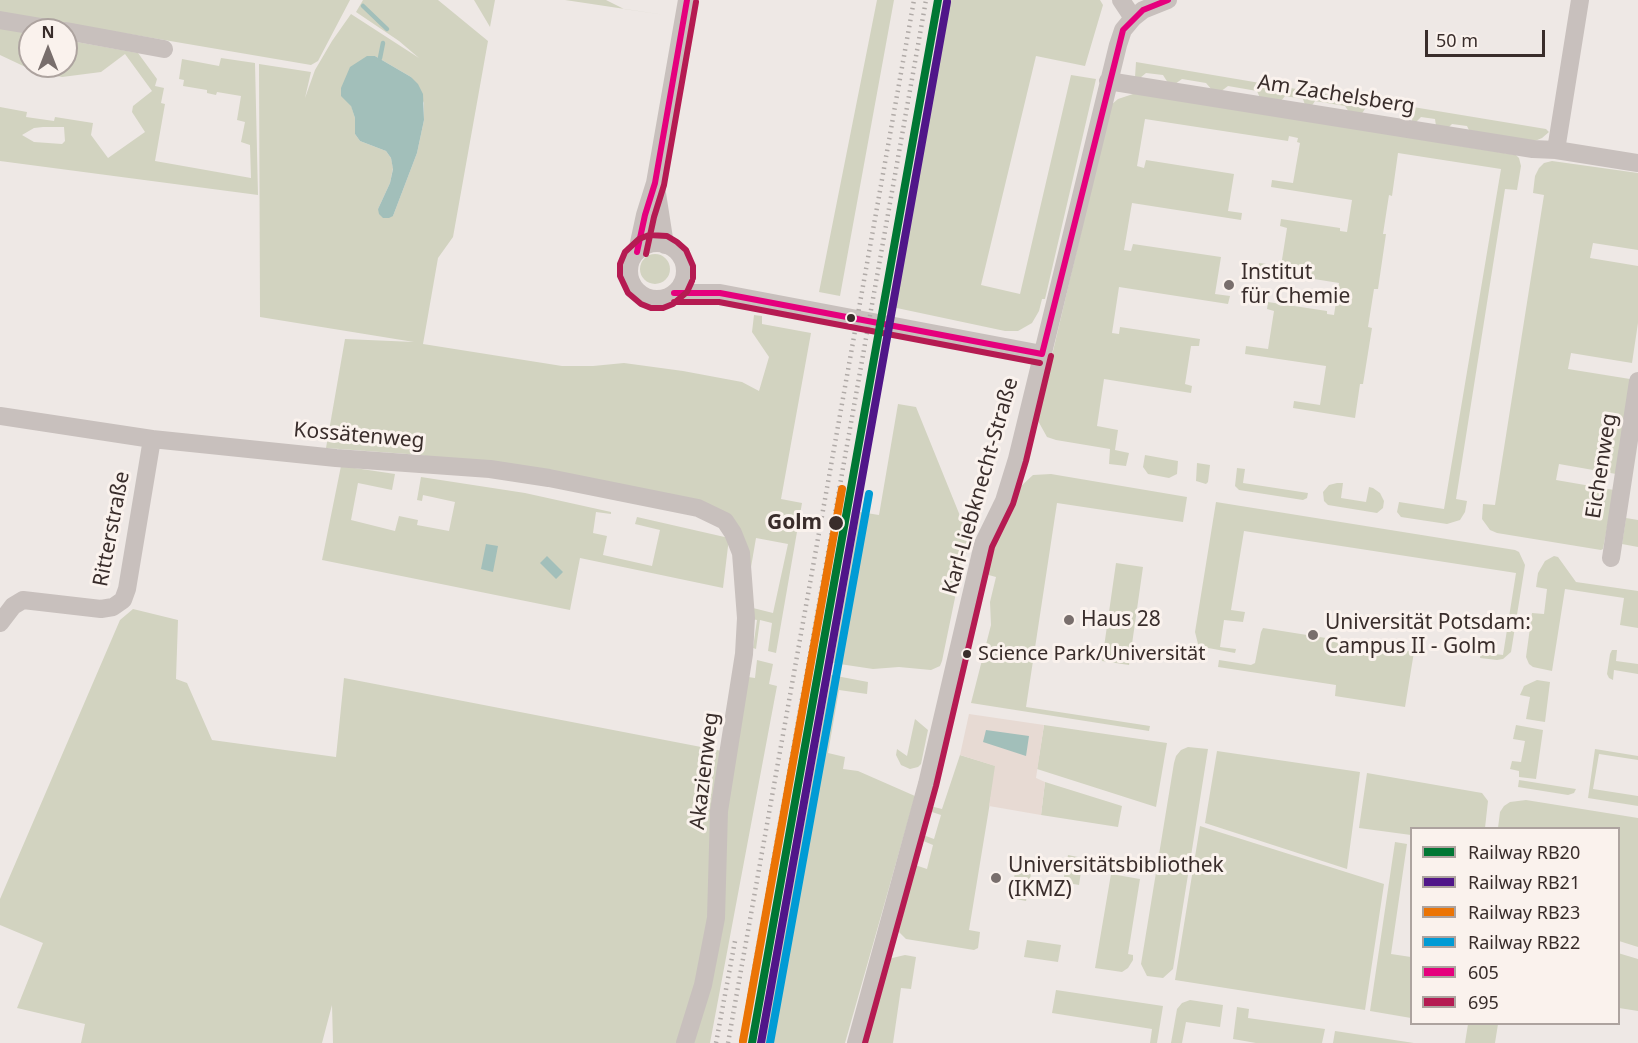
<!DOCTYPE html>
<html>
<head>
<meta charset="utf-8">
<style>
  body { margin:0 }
  #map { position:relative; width:1638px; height:1043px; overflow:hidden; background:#eee8e5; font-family:"Noto Sans",sans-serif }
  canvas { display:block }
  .legend { position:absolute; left:1410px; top:827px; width:210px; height:198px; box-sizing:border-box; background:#faf2ed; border:2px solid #ada39f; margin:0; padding:8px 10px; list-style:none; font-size:18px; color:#392d2b }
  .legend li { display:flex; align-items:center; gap:12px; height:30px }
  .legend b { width:30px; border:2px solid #ada39f }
  .north { position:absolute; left:18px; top:18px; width:60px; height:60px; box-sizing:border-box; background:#faf2ed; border:2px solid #ada39f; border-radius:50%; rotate:0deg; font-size:16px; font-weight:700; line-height:24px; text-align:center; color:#392d2b }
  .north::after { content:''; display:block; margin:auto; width:21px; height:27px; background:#786e6c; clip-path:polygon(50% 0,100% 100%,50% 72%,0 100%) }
  .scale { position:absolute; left:1425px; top:30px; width:120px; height:27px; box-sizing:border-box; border:3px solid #392d2b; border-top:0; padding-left:8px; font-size:18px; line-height:21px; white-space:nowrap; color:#392d2b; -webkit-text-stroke:4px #faf2ed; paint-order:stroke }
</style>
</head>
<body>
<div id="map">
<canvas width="1638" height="1043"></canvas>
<ul class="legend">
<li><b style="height:8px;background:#007734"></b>Railway RB20</li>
<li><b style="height:8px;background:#501689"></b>Railway RB21</li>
<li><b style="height:8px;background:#eb7405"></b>Railway RB23</li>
<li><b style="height:8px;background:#009bd5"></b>Railway RB22</li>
<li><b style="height:8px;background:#e5007d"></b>605</li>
<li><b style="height:8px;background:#b51b52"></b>695</li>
</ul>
<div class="north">N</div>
<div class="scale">50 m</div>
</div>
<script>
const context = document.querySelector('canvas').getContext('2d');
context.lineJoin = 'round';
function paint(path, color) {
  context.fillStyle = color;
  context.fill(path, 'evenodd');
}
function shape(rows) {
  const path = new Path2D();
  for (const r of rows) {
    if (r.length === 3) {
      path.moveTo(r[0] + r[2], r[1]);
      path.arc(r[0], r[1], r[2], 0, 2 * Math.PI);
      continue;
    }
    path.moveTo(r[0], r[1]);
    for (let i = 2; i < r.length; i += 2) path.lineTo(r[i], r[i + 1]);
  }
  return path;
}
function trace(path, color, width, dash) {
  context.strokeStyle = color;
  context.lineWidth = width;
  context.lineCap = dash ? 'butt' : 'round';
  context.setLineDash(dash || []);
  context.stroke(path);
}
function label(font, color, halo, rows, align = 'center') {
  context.font = font + ' "Noto Sans",sans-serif';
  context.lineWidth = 6;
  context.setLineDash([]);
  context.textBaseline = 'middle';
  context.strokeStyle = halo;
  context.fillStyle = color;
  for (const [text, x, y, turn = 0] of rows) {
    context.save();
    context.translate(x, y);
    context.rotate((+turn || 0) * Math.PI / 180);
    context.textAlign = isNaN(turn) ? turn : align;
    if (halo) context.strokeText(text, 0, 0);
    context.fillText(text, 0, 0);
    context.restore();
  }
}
const green = shape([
  [0,0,350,0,318,61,311,65,0,12],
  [363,0,438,0,488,41,453,237,438,258,423,344,562,366,593,366,624,363,683,371,742,382,759,391,769,357,752,332,754,315,762,316,762,324,811,333,781,499,802,503,776,653,768,651,772,623,760,620,756,649,753,648,757,620,746,618,726,521,421,455,326,448,345,339,414,342,260,317,259,64,311,72,305,98,315,70,332,41,351,14,419,58,399,41,356,12],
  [375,56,411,77,424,103,424,120,417,153,393,216,378,209,390,183,393,168,391,158,386,151,360,141,355,134,355,118,351,105],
  [756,538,788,544,773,613,753,608,750,573],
  [474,0,495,0,490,27],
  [565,0,606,0,624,9,665,15],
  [877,0,894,0,840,296,819,292],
  [946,0,1100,0,1103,5,1085,66,1036,56,981,285,1020,294,1071,75,1096,79,1045,299,1042,299,1039,311,1032,323,1018,331,1005,331,892,307],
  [0,28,30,33,30,66,66,66,66,40,138,53,157,79,155,86,164,88,161,103,165,104,155,161,251,178,250,145,241,142,245,122,237,120,241,96,217,92,216,95,207,93,207,90,183,86,184,80,179,79,182,59,219,66,221,58,255,63,258,195,0,161,0,107,27,112,26,117,54,121,55,117,93,123,91,135,108,158,145,132,132,112,133,106,152,91,125,54,101,72,62,77,34,71,0,55],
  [43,127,64,127,65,141,62,144,34,142,22,135,34,128],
  [1136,62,1272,85,1370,101,1361,115,1349,112,1345,106,1315,101,1311,107,1305,105,1303,99,1285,96,1281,101,1260,98,1257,91,1228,86,1220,92,1212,90,1206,83,1182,79,1175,84,1168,83,1163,75,1146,73,1140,78,1135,77],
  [1136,93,1516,155,1519,158,1521,166,1517,190,1505,189,1456,499,1467,501,1465,512,1460,520,1447,524,1401,517,1397,512,1399,502,1444,509,1501,169,1398,153,1392,196,1389,195,1383,234,1386,234,1378,289,1374,289,1368,327,1372,328,1363,384,1360,384,1355,418,1293,408,1294,401,1320,405,1326,366,1245,354,1246,346,1268,349,1274,311,1267,309,1268,302,1327,311,1327,314,1334,315,1339,283,1258,270,1259,263,1281,266,1287,228,1280,226,1281,219,1340,228,1340,231,1347,232,1352,200,1271,187,1272,180,1293,183,1300,143,1297,142,1298,138,1289,136,1288,141,1145,119,1137,166,1144,168,1146,160,1234,174,1228,211,1242,213,1241,220,1132,203,1124,250,1131,251,1133,244,1221,257,1215,294,1230,296,1228,304,1119,287,1112,333,1119,334,1120,327,1200,339,1199,346,1191,346,1185,384,1192,386,1191,393,1104,379,1097,426,1118,430,1115,450,1129,453,1126,466,1109,464,1110,449,1056,440,1047,437,1037,419,1111,105,1118,99],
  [1413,107,1546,129,1549,132,1542,138,1535,141,1470,132,1467,126,1452,124,1448,128,1436,126,1435,119,1421,117,1415,123,1412,122],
  [1552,161,1638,173,1638,250,1593,243,1590,258,1638,266,1638,323,1632,363,1571,353,1568,369,1630,379,1616,474,1559,464,1556,480,1614,490,1603,549,1601,550,1497,533,1490,530,1482,519,1483,504,1495,505,1544,195,1533,193,1535,176,1539,168,1544,163],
  [655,269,15],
  [898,404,916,407,971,543,966,554,964,554,942,661,940,666,931,670,899,667,873,669,833,663,860,512,879,515],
  [1145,455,1178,461,1177,474,1169,478,1148,474,1143,467],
  [1197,463,1210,465,1208,482,1206,484,1196,481],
  [341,466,395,474,392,490,358,483,351,520,395,531,399,516,418,520,417,525,449,531,455,502,423,495,422,501,417,500,421,477,525,493,611,512,611,514,596,512,593,533,607,536,603,555,652,566,660,530,635,524,637,517,729,538,723,588,580,558,570,610,322,560],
  [1237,468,1245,469,1243,483,1308,493,1307,498,1303,500,1239,490,1235,486],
  [1051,474,1187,497,1183,522,1057,503,1026,707,1150,726,1149,731,971,703,991,625,990,602,996,577,985,574,990,555,1020,487,1033,475],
  [1337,483,1343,483,1341,498,1366,502,1369,487,1373,488,1380,493,1384,501,1383,508,1377,513,1328,505,1324,501,1323,492,1329,485],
  [1216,502,1515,550,1519,552,1525,565,1511,652,1503,659,1497,660,1480,658,1481,652,1503,655,1516,573,1244,531,1231,610,1245,612,1243,622,1224,620,1220,647,1236,649,1235,653,1203,647,1198,644,1195,632],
  [1626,518,1638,520,1638,547,1622,544],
  [1554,556,1558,557,1576,582,1638,591,1638,628,1620,625,1624,598,1565,589,1552,671,1533,667,1529,664,1526,657,1532,613,1544,614,1547,589,1536,587,1538,573,1545,561],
  [1116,563,1143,567,1129,665,1102,661],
  [133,609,178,620,176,679,187,683,212,740,336,757,344,678,727,752,716,918,681,1043,333,1043,332,1005,322,1043,81,1043,85,1024,17,1008,43,943,0,925,0,899,120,620],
  [1263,628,1414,652,1405,707,1335,696,1336,685,1218,667,1219,660,1251,665,1255,663,1261,632],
  [1612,650,1617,650,1616,661,1638,664,1638,674,1614,670,1613,680,1609,678,1607,674,1610,654],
  [757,660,773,664,769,684,777,686,710,1043,692,1043,727,802,748,677,755,678],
  [831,675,868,682,867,694,839,690,828,753,845,757,843,769,858,771,915,796,845,1043,765,1043],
  [1537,680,1550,682,1545,722,1526,719,1530,697,1520,695,1524,686],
  [915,719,928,730,921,764,918,767,910,769,901,765,896,755,897,749,907,756],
  [1044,725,1167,743,1156,807,1037,769],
  [1516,725,1543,730,1536,779,1519,777,1519,771,1510,769,1512,761,1521,762,1525,741,1513,739],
  [1188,747,1208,749,1173,969,1163,978,1147,976,1141,964,1174,763,1176,756,1181,750],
  [1595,749,1638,756,1638,760,1599,754,1593,789,1638,796,1638,806,1588,798],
  [1217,751,1360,772,1347,869,1205,823],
  [960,755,996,766,969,930,980,932,978,948,974,950,906,939,899,932,915,865,927,869,933,845,921,840,923,835,934,839,941,815,929,811,930,806,942,809],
  [1367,773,1482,793,1488,801,1485,828,1412,828,1411,835,1359,828],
  [1519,780,1576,789,1574,793,1568,795,1518,787],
  [1045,782,1122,806,1118,827,1041,815],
  [1526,800,1638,818,1638,947,1619,941,1618,828,1498,828,1500,812,1504,806,1510,802],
  [1200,826,1384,884,1365,1010,1175,980],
  [1395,842,1407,844,1391,954,1411,957,1411,1018,1370,1011],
  [1068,855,1083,858,1079,885,1063,882],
  [1015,872,1031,874,1026,901,1011,898],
  [1111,874,1140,879,1128,954,1133,955,1133,960,1128,968,1122,972,1095,968],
  [1027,940,1061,945,1058,962,1024,957],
  [1618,953,1638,959,1638,1011,1619,1008],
  [905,955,916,957,911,989,901,988,893,1043,864,1043,888,959],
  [1056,990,1163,1006,1157,1043,1150,1043,1152,1029,1052,1013],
  [1190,1000,1223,1005,1220,1027,1186,1022,1182,1043,1171,1043,1177,1009,1182,1003],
  [1237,1007,1249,1009,1248,1018,1325,1029,1322,1043,1256,1043,1233,1039],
  [1468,1024,1498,1024,1495,1043,1465,1043],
  [1335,1031,1414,1043,1333,1043]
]);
const plaza = shape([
  [969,714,1044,725,1036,778,1045,782,1041,815,989,806,995,766,960,755]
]);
const water = shape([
  [367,56,375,56,411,77,418,84,423,94,424,120,417,153,393,216,389,218,383,218,379,214,378,209,390,183,393,169,391,158,386,151,360,141,355,134,355,118,351,106,341,96,341,88,350,67],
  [486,544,498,546,493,572,481,569],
  [547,556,563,572,556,579,540,563],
  [986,730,1029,736,1026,756,983,742]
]);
const stream = shape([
  [363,6,387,29],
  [380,58,383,43]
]);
const minor = shape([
  [1121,0,1133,18],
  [0,20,59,30],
  [66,31,164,49],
  [1108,81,1533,149,1556,150,1638,163],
  [1556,150,1580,0],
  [656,187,665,245],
  [657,271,28],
  [637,252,645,215,655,183,687,0],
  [674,293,720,293,1042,354],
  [0,416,152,439,336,458,490,469,549,478,698,508,725,521,733,533,741,553,746,618,744,654,719,811,716,918,703,985,685,1043],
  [1611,558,1638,381],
  [0,623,13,606,23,600,101,609,113,607,123,600,127,589,152,439],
  [856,1043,927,784,983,544,1004,501,1017,459,1118,45,1123,30,1133,18,1143,10,1168,0]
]);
const rail = shape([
  [716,1043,735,941],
  [728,1043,914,0],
  [741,1043,926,0]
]);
const bus1 = shape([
  [637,252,645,215,655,183,687,0],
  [674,293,720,293,1042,354],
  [1042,354,1123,30,1143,10,1168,0]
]);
const bus2 = shape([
  [646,254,654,217,664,185,696,2],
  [692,281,687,292,673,304,663,308,651,308,641,304,628,293,620,276,620,264,625,252,639,239,649,235,667,236,677,242,686,250,693,266,693,278],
  [674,302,719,302,1040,363],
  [865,1043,936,786,992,547,1013,504,1026,461,1051,356]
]);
const rail1 = shape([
  [752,1043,938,0]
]);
const rail2 = shape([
  [761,1043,947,2]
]);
const rail3 = shape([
  [743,1041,842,489]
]);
const rail4 = shape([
  [770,1043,869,494]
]);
const markers = [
  [1229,285,6,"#786e6c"],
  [851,318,5,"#392d2b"],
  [836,523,8,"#392d2b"],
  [1069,620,6,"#786e6c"],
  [1313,635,6,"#786e6c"],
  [967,654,5,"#392d2b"],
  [996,878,6,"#786e6c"]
];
const busNames = [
  ["Science Park/Universität",978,654]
];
const streetNames = [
  ["Am Zachelsberg",1336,95,9],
  ["Kossätenweg",359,436,5],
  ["Eichenweg",1602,466,-81],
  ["Karl-Liebknecht-Straße",981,486,-74],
  ["Ritterstraße",112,529,-79],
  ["Akazienweg",705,771,-83]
];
const poiNames = [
  ["Institut",1241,273],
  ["für Chemie",1241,297],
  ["Haus 28",1081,620],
  ["Universität Potsdam:",1325,623],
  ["Campus II - Golm",1325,647],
  ["Universitätsbibliothek",1008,866],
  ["(IKMZ)",1008,890]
];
const stopNames = [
  ["Golm",822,523]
];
paint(green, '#d2d3c0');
paint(plaza, '#e7dad3');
paint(water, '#a2bfba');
trace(stream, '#a2bfba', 4.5);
trace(minor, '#c8c0bd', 18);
trace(rail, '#b0aaa7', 4.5, [1.5, 4.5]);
trace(bus1, '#e5007d', 6);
trace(bus2, '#b51b52', 6);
trace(rail1, '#007734', 8);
trace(rail2, '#501689', 8);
trace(rail3, '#eb7405', 8);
trace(rail4, '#009bd5', 8);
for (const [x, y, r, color] of markers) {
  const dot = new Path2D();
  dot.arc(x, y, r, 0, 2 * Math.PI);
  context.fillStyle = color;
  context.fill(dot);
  trace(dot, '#faf2ed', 2);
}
label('20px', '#392d2b', '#faf2ed', busNames, 'left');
label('21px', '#392d2b', '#faf2ed', streetNames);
label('21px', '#392d2b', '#faf2ed', poiNames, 'left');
label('bold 21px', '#392d2b', '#faf2ed', stopNames, 'right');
</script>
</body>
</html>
